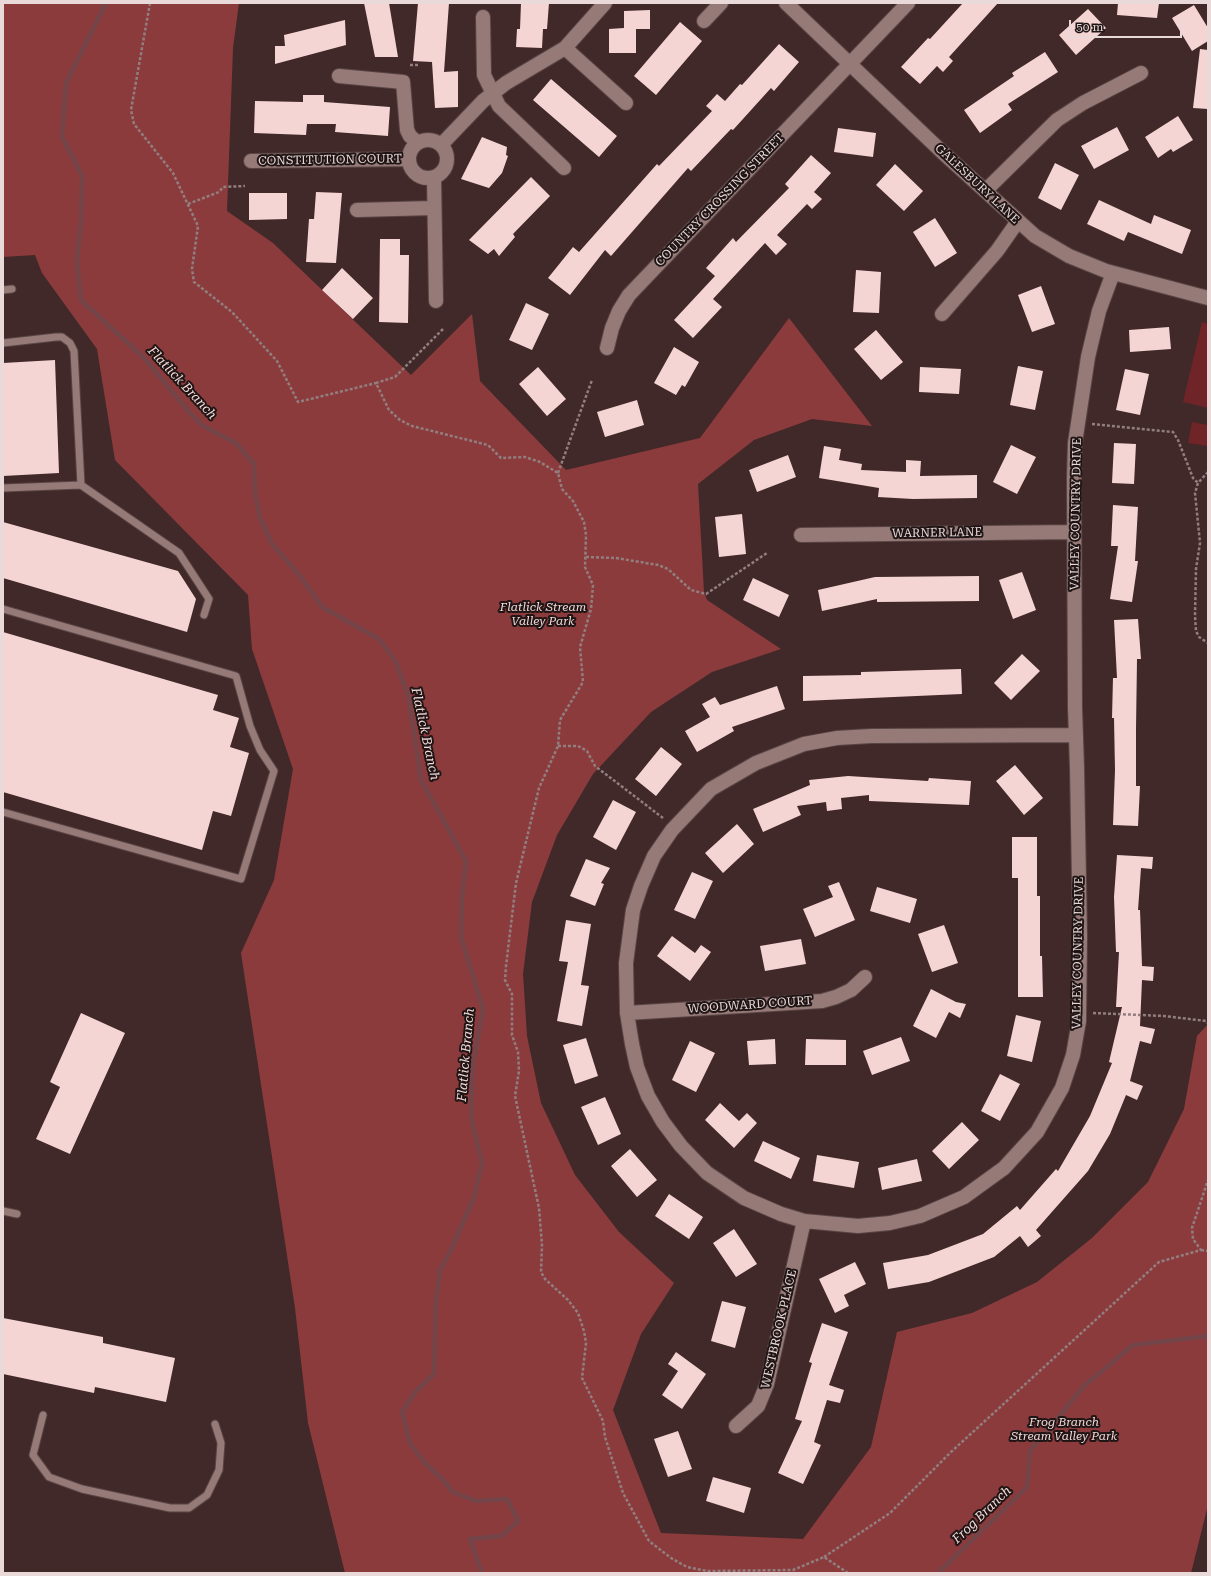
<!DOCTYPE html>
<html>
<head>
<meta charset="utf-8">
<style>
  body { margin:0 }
  #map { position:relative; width:1211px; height:1576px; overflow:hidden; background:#412929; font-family:"Roboto Serif",serif }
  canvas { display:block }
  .frame { position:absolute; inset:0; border:4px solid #e9d9d8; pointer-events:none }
  .scale { position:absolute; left:1069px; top:20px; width:113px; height:18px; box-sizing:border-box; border:2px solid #e9d9d8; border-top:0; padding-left:5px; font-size:12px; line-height:14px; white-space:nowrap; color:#e9d9d8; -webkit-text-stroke:3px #201515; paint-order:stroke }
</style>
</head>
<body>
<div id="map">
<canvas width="1211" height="1576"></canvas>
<div class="frame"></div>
<div class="scale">50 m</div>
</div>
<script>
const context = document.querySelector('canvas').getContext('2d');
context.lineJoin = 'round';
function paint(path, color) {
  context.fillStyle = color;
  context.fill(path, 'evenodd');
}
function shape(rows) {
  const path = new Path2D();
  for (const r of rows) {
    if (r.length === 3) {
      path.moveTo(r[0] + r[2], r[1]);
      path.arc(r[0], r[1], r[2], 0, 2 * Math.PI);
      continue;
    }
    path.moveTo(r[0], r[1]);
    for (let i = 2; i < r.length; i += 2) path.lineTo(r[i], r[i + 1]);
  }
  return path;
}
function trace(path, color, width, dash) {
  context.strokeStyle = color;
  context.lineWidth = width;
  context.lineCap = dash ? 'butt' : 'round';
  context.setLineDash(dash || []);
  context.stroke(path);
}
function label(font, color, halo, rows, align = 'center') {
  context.font = font + ' "Roboto Serif",serif';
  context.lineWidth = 4;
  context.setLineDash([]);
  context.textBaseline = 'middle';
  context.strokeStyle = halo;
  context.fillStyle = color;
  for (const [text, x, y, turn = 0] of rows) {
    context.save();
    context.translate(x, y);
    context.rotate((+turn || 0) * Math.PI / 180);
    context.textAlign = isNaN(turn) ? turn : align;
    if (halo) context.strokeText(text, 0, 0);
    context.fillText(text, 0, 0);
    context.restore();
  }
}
const green = shape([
  [1202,322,1208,324,1208,408,1183,402],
  [1192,422,1208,425,1208,446,1188,443]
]);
const forest = shape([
  [3,3,239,3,233,48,227,211,273,243,411,375,472,314,480,381,566,470,700,438,789,318,872,426,812,419,754,440,698,484,704,592,707,600,781,649,712,672,651,712,593,774,557,835,532,902,523,974,527,1036,541,1103,575,1175,619,1232,674,1283,641,1334,613,1410,661,1533,803,1539,871,1447,897,1332,972,1313,1037,1282,1092,1238,1148,1182,1184,1109,1197,1036,1208,1024,1208,1505,1191,1573,345,1573,308,1423,295,1308,241,953,274,880,293,769,252,649,248,595,115,460,97,349,42,273,35,255,3,257]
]);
const stream = shape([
  [106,3,66,83,62,137,82,176,81,221,77,261,81,300,145,359,189,412,203,426,236,443,254,464,255,493,260,518,272,544,300,576,322,607,379,639,396,662,409,699,421,780,466,861,462,897,461,937,483,1009,473,1064,471,1117,482,1163,474,1197,452,1248,440,1270,436,1299,434,1374,416,1391,402,1412,410,1443,425,1463,443,1480,453,1492,476,1501,507,1499,518,1521,501,1536,470,1539,482,1573],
  [938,1573,1027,1487,1030,1451,1085,1385,1133,1345,1208,1336]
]);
const building = shape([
  [364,3,389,3,398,57,375,57],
  [418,3,449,3,444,72,458,71,458,107,435,108,432,62,413,61],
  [521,3,549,3,547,29,543,29,542,48,516,47,517,29,520,29],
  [963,3,998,3,949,57,953,61,943,72,937,66,920,84,901,67,928,38,930,39],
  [1118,3,1159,3,1157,18,1117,15],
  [1194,5,1208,28,1208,41,1192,51,1172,18],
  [1088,9,1106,28,1076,55,1059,35],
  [650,10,650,29,636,29,636,53,609,53,609,29,624,28,624,11],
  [345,20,346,45,275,64,275,46,285,46,284,35],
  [680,22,702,41,656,95,634,76],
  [779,44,799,62,774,91,771,88,733,130,731,129,691,171,688,168,611,256,605,250,570,295,548,278,573,247,579,252,657,164,659,166,712,111,706,106,717,94,725,101,740,84,742,85],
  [1200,49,1208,50,1208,109,1193,108],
  [1045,52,1058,72,1008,104,1012,110,980,133,964,110,1014,76,1012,73],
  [551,79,617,136,599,157,533,100],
  [303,95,324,95,324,102,390,107,388,136,335,132,336,124,307,124,306,135,254,133,255,101,303,102],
  [1178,116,1193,140,1173,152,1171,149,1158,158,1145,137],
  [1117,127,1129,150,1094,169,1081,146],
  [838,128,876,133,873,157,834,152],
  [482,137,507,147,506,155,508,156,502,173,489,188,461,179],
  [811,155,831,173,814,192,822,199,812,209,807,204,777,235,787,244,776,255,765,243,713,299,722,307,693,338,674,320,715,276,706,268,733,238,736,242,789,188,785,184],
  [1055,163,1079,175,1061,210,1038,198],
  [895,164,923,191,904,211,876,185],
  [531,177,550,196,513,234,515,237,499,256,494,249,488,254,469,240],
  [316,192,342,193,336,263,306,262,309,219,314,219],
  [249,193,287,193,287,219,249,220],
  [1099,200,1151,224,1154,215,1191,230,1182,254,1128,232,1124,241,1087,224],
  [935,218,957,253,935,267,913,232],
  [380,239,400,239,400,255,409,255,408,323,379,322],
  [342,268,373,298,353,319,322,290],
  [856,270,881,272,879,313,853,312],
  [1041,286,1055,324,1032,332,1018,295],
  [526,303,549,314,532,350,509,340],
  [1169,327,1171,349,1130,352,1129,330],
  [876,330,903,362,881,380,854,349],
  [674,347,699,362,685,387,682,385,676,395,654,383],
  [55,360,59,473,3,476,3,363],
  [1018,366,1043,371,1035,410,1010,405],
  [538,367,566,399,547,416,519,384],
  [920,367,961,369,959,394,919,392],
  [1125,369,1149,374,1140,415,1116,410],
  [637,400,644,425,605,437,597,412],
  [1114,443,1136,444,1134,484,1112,483],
  [1011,445,1036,457,1017,494,993,482],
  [824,446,841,449,839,460,862,464,861,470,906,472,906,460,921,461,920,476,977,475,977,498,913,499,878,497,879,488,819,478],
  [788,455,796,477,757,492,749,470],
  [1113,505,1138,507,1135,561,1138,561,1132,602,1110,599,1118,546,1111,546],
  [742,514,746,554,719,557,715,517],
  [3,522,178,571,196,599,187,632,3,578],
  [1022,572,1036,610,1013,619,999,580],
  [979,576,979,601,877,602,877,599,822,611,818,590,875,577],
  [753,578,789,595,779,617,743,600],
  [1138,619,1141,659,1137,659,1136,729,1136,786,1140,786,1138,826,1113,825,1115,770,1114,718,1112,718,1113,678,1117,678,1114,620],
  [3,632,218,695,213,710,239,718,230,747,249,753,231,816,213,811,202,850,3,792],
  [1022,654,1040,671,1011,700,994,683],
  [961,669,962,694,803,701,803,676,861,675,861,672],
  [777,686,785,709,732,727,734,731,697,752,685,731,710,717,702,704,715,697,720,705],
  [661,747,682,764,656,796,635,779],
  [1015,765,1043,798,1024,815,996,781],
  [848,776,928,781,929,778,971,781,969,805,869,801,869,795,841,798,842,809,827,811,826,802,797,806,801,815,763,832,753,809,810,785,809,780],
  [613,800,636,812,616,850,593,837],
  [737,824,754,844,723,873,705,853],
  [1012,837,1037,837,1037,896,1040,896,1040,956,1042,956,1043,997,1018,997,1018,878,1012,878],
  [1117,855,1153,857,1152,869,1141,868,1138,910,1140,910,1142,966,1154,967,1153,981,1142,980,1140,1026,1155,1029,1151,1044,1140,1041,1130,1081,1143,1086,1137,1100,1126,1095,1110,1134,1088,1171,1036,1230,1041,1236,1028,1247,1020,1236,994,1257,929,1282,888,1289,883,1263,928,1255,983,1234,1017,1206,1020,1210,1056,1169,1058,1171,1090,1116,1112,1063,1109,1062,1122,1007,1116,1007,1119,952,1116,952,1114,897],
  [586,859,610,868,601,883,604,884,595,906,570,896],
  [692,872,713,881,695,919,674,910],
  [839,882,855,920,815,937,803,909,833,897,828,886],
  [877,887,917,899,910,923,870,911],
  [566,920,591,924,581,985,589,986,582,1026,557,1021,568,962,559,961],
  [944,925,958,963,932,972,918,934],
  [672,936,695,953,701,945,711,952,690,981,657,956],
  [801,939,806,964,765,971,760,946],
  [931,989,956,1002,966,1004,960,1018,949,1012,936,1038,913,1026],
  [81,1013,125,1033,70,1154,36,1139,60,1087,50,1082],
  [1016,1015,1041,1021,1032,1062,1007,1056],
  [901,1037,910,1061,872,1075,863,1051],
  [586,1038,598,1076,575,1084,563,1045],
  [775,1039,776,1064,749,1065,747,1041],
  [806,1039,846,1040,846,1065,805,1065],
  [690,1041,715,1053,696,1092,672,1080],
  [1000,1074,1020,1084,1000,1121,981,1111],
  [605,1097,621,1134,598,1145,581,1107],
  [720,1103,739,1121,747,1113,757,1123,734,1148,705,1120],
  [962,1122,979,1140,949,1169,932,1151],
  [763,1141,800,1158,791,1179,754,1161],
  [630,1149,657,1180,637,1197,611,1166],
  [817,1155,859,1162,854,1188,813,1181],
  [917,1159,922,1181,882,1190,878,1168],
  [669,1194,703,1217,689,1239,655,1216],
  [734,1229,757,1264,736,1277,713,1243],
  [855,1262,866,1284,844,1295,849,1306,835,1313,819,1279],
  [722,1301,746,1307,735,1348,711,1341],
  [3,1318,103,1337,103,1343,175,1358,166,1402,95,1387,94,1393,3,1374],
  [822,1323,848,1332,829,1385,844,1390,840,1403,827,1400,814,1442,821,1445,803,1484,778,1473,802,1421,795,1419,812,1363,809,1362],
  [676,1352,706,1374,682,1409,662,1395,678,1371,668,1364],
  [678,1431,692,1469,668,1477,654,1439],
  [713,1477,751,1488,744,1513,706,1501]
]);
const path = shape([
  [150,3,131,110,134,124,173,173,198,226,192,269,194,282,232,312,277,361,298,402,376,383],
  [410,65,418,65],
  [188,204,219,192,223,187,245,186],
  [443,329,395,377,376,383,389,410,400,420,412,426,488,445,501,458,525,457,540,462,558,473,562,489,573,501,584,522,586,535,585,567,593,585,591,609,580,647,583,682,560,720,558,746,539,788,516,883,506,966,505,980,512,994,512,1035,518,1052,519,1071,515,1096,539,1208,542,1245,541,1272,545,1279,568,1300,578,1313,584,1331,586,1343,582,1378,603,1421,605,1437,623,1493,649,1541,671,1558,687,1567,707,1571,793,1570,824,1557,848,1573],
  [1092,424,1173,432,1178,440,1193,478,1198,483],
  [1208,472,1198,483,1195,493,1200,543,1196,569,1195,616,1196,631,1199,637,1208,643],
  [558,473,592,380],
  [586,557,616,558,658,565,668,569,691,590,706,594,767,553],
  [558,746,578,746,587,751,595,766,663,818],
  [1093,1013,1164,1016,1206,1021,1208,1023],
  [1201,1250,1208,1251],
  [824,1557,890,1513,951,1452,1159,1262,1201,1250,1193,1239,1192,1228,1208,1180]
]);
const lane = shape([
  [3,290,12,289],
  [3,343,56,337,62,337,70,343,74,351,81,485,3,488],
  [81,485,179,553,209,599,204,615],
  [3,609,236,676,250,726,260,750,274,771,241,879,3,812],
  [3,1211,17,1214],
  [43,1415,33,1455,49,1477,82,1489,170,1508,189,1508,207,1495,219,1470,221,1443,215,1424]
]);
const street = shape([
  [786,3,940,150,1035,236,1069,256,1106,271,1208,298],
  [483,17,484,75,499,106,564,168],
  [704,21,721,3],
  [565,48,626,103],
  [339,76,403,82,407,130,410,136,418,143],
  [428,159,19],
  [441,145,483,101,506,83,565,48,605,3],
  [251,161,409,159],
  [434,177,436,301],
  [985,191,1057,120,1083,103,1141,73],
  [357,210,433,208],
  [942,314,997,251,1018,221],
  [607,348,612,328,619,311,629,295,908,3],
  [801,535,1074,532],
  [1076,735,871,736,837,738,804,744,756,763,711,789,672,830,654,856,641,886,633,910,626,963,627,1013,632,1044,637,1067,648,1096,663,1122,681,1146,707,1173,744,1198,781,1214,804,1221,858,1226,890,1223,920,1216,964,1197,1004,1168,1037,1132,1062,1088,1073,1055,1079,1021,1080,936,1077,768,1075,708,1074,479,1075,443,1088,357,1099,311,1113,273],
  [627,1013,822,1001,836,997,851,990,865,977],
  [736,1426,758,1406,767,1384,804,1221]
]);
const streetNames = [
  ["CONSTITUTION COURT",330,160,-1],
  ["GALESBURY LANE",977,184,43],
  ["COUNTRY CROSSING STREET",720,200,-46],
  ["VALLEY COUNTRY DRIVE",1076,514,-89],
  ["WARNER LANE",937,533,-1],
  ["VALLEY COUNTRY DRIVE",1078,953,-89],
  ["WOODWARD COURT",750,1005,-4],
  ["WESTBROOK PLACE",779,1329,-77]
];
const parkNames = [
  ["Flatlick Stream",543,607],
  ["Valley Park",543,621],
  ["Frog Branch",1064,1422],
  ["Stream Valley Park",1064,1436]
];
const waterNames = [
  ["Flatlick Branch",182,383,47],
  ["Flatlick Branch",425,734,78],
  ["Flatlick Branch",466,1055,-85],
  ["Frog Branch",982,1515,-44]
];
paint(green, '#6f2427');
paint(forest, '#8c3b3d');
trace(stream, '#734549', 4.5);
paint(building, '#f5d5d4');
trace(lane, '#594545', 9);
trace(street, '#594545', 16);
trace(path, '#927e7e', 2.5, [3, 2]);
trace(lane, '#967a78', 7);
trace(street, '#967a78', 14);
label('12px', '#e9d9d8', '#201515', streetNames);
label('italic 12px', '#f3d9d8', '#201515', parkNames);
label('italic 13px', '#f6dcdb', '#201515', waterNames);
</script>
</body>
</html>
